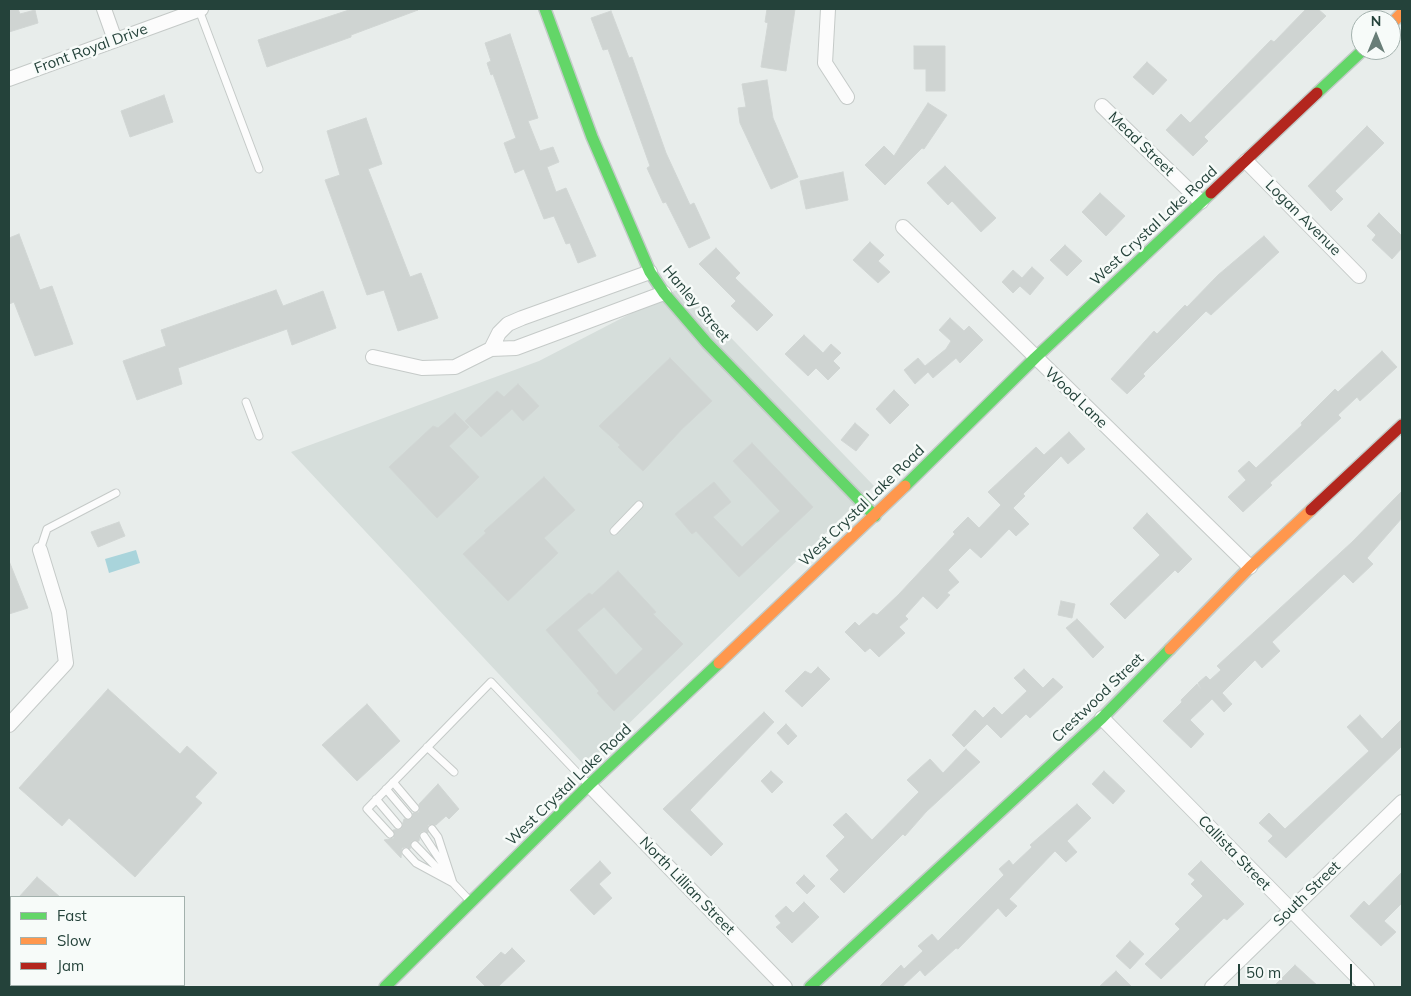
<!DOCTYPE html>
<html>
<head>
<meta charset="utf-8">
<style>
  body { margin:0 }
  #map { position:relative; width:1411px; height:996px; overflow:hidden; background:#e8edeb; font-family:Mulish,sans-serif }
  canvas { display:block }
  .frame { position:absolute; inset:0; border:10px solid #24423a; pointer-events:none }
  .legend { position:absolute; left:10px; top:896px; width:175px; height:90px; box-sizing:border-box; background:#f7fbf9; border:1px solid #a3b1ad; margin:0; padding:6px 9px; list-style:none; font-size:15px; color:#24423a }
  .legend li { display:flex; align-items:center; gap:10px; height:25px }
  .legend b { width:25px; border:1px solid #a3b1ad }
  .north { position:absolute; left:1351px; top:10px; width:50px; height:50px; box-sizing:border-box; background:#f7fbf9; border:1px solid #a3b1ad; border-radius:50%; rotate:0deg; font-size:14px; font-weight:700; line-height:20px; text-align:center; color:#24423a }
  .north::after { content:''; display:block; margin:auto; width:18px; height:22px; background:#697e78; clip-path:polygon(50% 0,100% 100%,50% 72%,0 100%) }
  .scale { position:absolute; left:1238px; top:964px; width:114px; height:22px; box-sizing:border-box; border:2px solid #24423a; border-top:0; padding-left:6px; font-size:15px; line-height:18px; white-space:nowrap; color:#24423a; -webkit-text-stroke:4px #f7fbf9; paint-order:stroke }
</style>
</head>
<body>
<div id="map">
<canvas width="1411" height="996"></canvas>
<div class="frame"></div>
<ul class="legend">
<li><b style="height:6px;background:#63d668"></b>Fast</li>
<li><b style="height:6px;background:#ff974d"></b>Slow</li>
<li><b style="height:6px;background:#b3261e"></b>Jam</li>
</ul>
<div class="north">N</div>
<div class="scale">50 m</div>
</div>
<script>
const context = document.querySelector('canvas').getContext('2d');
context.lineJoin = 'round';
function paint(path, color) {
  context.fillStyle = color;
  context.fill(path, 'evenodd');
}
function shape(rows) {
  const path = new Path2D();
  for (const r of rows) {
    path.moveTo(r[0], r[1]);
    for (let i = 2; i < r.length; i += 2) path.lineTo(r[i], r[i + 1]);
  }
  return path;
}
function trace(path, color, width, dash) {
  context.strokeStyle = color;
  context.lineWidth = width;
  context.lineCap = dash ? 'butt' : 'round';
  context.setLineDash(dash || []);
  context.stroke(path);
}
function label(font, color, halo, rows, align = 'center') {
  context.font = font + ' Mulish,sans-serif';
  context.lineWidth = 5;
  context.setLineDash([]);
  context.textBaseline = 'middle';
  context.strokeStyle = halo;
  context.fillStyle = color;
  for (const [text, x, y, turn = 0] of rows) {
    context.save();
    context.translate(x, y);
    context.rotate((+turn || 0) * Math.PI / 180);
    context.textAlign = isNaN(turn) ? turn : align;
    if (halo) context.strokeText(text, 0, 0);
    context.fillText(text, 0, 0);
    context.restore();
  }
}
const built = shape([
  [682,287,874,486,585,766,291,452,539,361]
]);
const water = shape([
  [136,550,140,563,109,573,105,559]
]);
const building = shape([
  [9,9,18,9,20,14,35,10,38,23,9,32,9,9],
  [352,9,418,10,351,35,351,37,267,67,258,40,352,9],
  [767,9,795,9,786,71,761,67,768,23,765,22,767,9],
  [1306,9,1318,9,1326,16,1204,137,1208,141,1193,156,1166,130,1181,114,1190,123,1271,40,1274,42,1306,9],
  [611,11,629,58,632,57,666,153,690,205,694,203,710,238,689,248,666,202,663,203,647,168,650,166,608,49,603,50,591,18,611,11],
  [510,34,538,118,528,121,540,151,553,147,559,162,547,167,556,192,566,188,596,256,578,263,570,243,566,244,554,216,544,219,524,169,515,173,504,143,516,138,493,74,491,75,487,63,491,61,485,43,510,34],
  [914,46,945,46,945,91,926,91,926,69,914,69,914,46],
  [1147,62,1167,80,1153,95,1133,77,1147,62],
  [767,80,773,118,798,177,771,189,740,123,738,108,746,107,742,84,767,80],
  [164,95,173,122,130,137,121,111,164,95],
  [928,103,947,115,924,149,922,148,885,185,865,165,884,146,894,156,928,103],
  [366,118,382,164,368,169,410,277,421,273,438,318,398,331,384,290,367,295,325,180,340,175,327,131,366,118],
  [1367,126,1384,143,1335,191,1343,199,1331,211,1308,186,1367,126],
  [945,166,996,218,981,232,952,201,948,205,927,183,945,166],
  [843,172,848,200,806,209,800,181,843,172],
  [1100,193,1125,216,1106,236,1082,212,1100,193],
  [1379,213,1402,236,1402,248,1392,259,1372,240,1376,235,1367,226,1379,213],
  [19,234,40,290,52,286,73,344,35,356,14,302,9,304,9,238,19,234],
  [1264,236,1279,252,1211,315,1206,311,1143,374,1145,376,1127,394,1111,379,1154,331,1157,334,1185,305,1187,307,1218,275,1264,236],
  [870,242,884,255,878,261,890,272,878,283,853,260,870,242],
  [1065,245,1082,261,1067,276,1050,260,1065,245],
  [716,248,740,273,735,278,773,315,757,331,731,306,736,301,699,264,716,248],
  [1032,267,1044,278,1030,295,1020,286,1013,293,1002,282,1013,270,1022,278,1032,267],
  [276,290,283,306,323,291,336,328,292,345,287,329,178,368,182,384,137,400,123,361,166,346,161,330,276,290],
  [950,318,964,331,969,326,983,340,960,363,956,358,933,378,928,372,915,384,904,370,918,358,925,366,946,349,951,341,939,330,950,318],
  [804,335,823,353,831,344,841,353,833,361,840,368,828,380,816,368,808,376,785,354,804,335],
  [1382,351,1397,367,1360,401,1357,397,1338,415,1341,418,1270,483,1272,485,1243,512,1228,497,1246,480,1238,471,1249,461,1256,468,1302,425,1301,423,1335,389,1338,392,1382,351],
  [670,358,712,401,682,429,643,471,618,447,620,445,599,426,670,358],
  [518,384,539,406,523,421,512,409,481,437,465,421,497,391,504,397,518,384],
  [894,390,909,405,890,424,876,409,894,390],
  [455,413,469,427,449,446,479,477,437,518,389,467,433,426,438,428,455,413],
  [855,423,869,435,856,451,841,440,855,423],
  [1069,432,1085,449,1068,464,1061,456,1023,494,1025,496,1013,508,1029,524,1016,536,1009,529,981,558,970,548,948,570,959,582,947,593,950,595,937,609,923,596,905,616,908,619,899,627,905,633,879,657,870,648,865,652,845,632,855,622,859,626,873,613,877,615,899,594,955,534,953,532,968,517,979,528,1001,505,988,492,1036,447,1044,455,1069,432],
  [752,443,813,507,739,577,696,531,692,534,675,514,714,482,731,502,713,517,742,547,780,511,733,461,752,443],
  [544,477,575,510,544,538,558,553,508,601,463,554,486,533,484,531,544,477],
  [1402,491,1402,518,1367,558,1373,564,1353,583,1344,574,1272,642,1280,651,1262,668,1255,660,1222,693,1232,704,1224,712,1212,699,1190,720,1204,734,1191,748,1163,721,1182,702,1181,700,1197,684,1201,689,1198,683,1206,676,1210,680,1221,670,1217,666,1352,542,1402,491],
  [1147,513,1192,559,1178,573,1175,570,1125,619,1110,604,1160,555,1133,528,1147,513],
  [119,522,125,536,98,547,91,532,119,522],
  [9,561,28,608,9,614,9,561],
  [618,571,656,612,653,614,683,644,614,711,597,693,599,691,546,630,589,593,592,595,618,571],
  [604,607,643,649,616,675,577,630,604,607],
  [1061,601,1075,604,1072,618,1058,615,1061,601],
  [1077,619,1104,647,1093,658,1066,628,1077,619],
  [818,667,830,679,802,707,785,691,805,671,811,674,818,667],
  [1024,669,1043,688,1053,678,1063,687,1030,718,1026,714,1001,738,987,724,964,747,952,735,975,710,983,718,994,707,1002,715,1027,691,1014,678,1024,669],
  [108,689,180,754,187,746,217,773,195,797,202,803,135,877,69,818,62,826,19,788,108,689],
  [367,704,400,741,357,781,322,745,367,704],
  [764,712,774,722,690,810,723,844,711,856,663,809,764,712],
  [1360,715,1382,739,1402,719,1402,746,1286,858,1268,841,1273,836,1259,823,1269,813,1285,829,1369,751,1347,727,1360,715],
  [786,724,797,736,788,745,777,733,786,724],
  [966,749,980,762,926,812,905,836,903,834,844,893,830,879,839,870,826,856,845,837,833,825,846,813,872,840,919,792,907,780,930,759,943,773,966,749],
  [771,771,783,782,772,793,761,781,771,771],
  [1104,771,1125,791,1113,804,1092,784,1104,771],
  [438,784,459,809,449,819,446,816,436,825,428,825,428,833,423,831,420,833,419,841,412,841,410,849,405,847,402,848,401,858,384,840,394,838,393,830,401,829,404,819,411,819,413,813,419,812,419,804,438,784],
  [1077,804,1091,818,1067,841,1077,852,1066,862,1055,851,1009,899,1017,906,1006,917,998,908,958,949,956,948,925,976,920,970,902,987,879,987,901,965,904,969,923,951,918,946,932,934,938,941,1004,875,999,869,1009,860,1013,865,1032,847,1030,845,1077,804],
  [600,861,611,873,599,884,612,898,594,915,570,890,600,861],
  [1201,861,1244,904,1227,920,1224,918,1161,979,1145,964,1180,929,1175,924,1203,896,1191,884,1195,880,1188,874,1201,861],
  [1402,872,1402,903,1384,921,1396,932,1381,946,1350,916,1364,901,1369,906,1402,872],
  [804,875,815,886,807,894,796,883,804,875],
  [37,877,60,897,19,897,37,877],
  [804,902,819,917,792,943,776,927,781,923,775,916,786,906,793,913,804,902],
  [1130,941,1144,954,1130,969,1116,956,1130,941],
  [512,948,525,961,498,987,486,987,476,977,501,952,505,955,512,948],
  [1295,965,1319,987,1273,987,1295,965],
  [1116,971,1132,987,1099,987,1116,971]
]);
const lane = shape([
  [199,10,259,169],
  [246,402,259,436],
  [614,531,639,505],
  [40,550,47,529,116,493],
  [427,747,454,772],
  [393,782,415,808],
  [386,789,408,815],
  [376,799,398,825],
  [432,829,438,837,453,883],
  [390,834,367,809,491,682,587,783],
  [424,836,446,869],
  [415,845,446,877],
  [406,852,416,863,453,883,470,901]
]);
const street = shape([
  [104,9,115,40],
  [828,9,825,63,847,97],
  [9,79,201,9],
  [1102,106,1201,202],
  [1246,161,1359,276],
  [903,227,1250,567],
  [491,349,499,333,508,324,522,318,650,272],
  [373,357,422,368,455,367,491,349,516,348,664,293],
  [1102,718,1367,987],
  [9,725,66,663,59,612,40,550],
  [589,785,785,987],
  [1212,987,1402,802]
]);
const fast = shape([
  [545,9,592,137,650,272,664,293,707,343,875,516],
  [1317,93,1363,50],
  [905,486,1035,358,1211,193],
  [385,987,589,785,719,663],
  [810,987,1102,718,1170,649]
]);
const slow = shape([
  [1391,24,1402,13],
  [1170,649,1250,567,1311,510],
  [719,663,905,486]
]);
const jam = shape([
  [1211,193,1317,93],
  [1311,510,1402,425]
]);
const streetNames = [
  ["Front Royal Drive",91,49,-20],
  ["Mead Street",1141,144,44],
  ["Logan Avenue",1303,218,45],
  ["West Crystal Lake Road",1154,226,-43],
  ["Hanley Street",696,304,50],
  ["Wood Lane",1076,398,44],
  ["West Crystal Lake Road",862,506,-44],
  ["Crestwood Street",1098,698,-44],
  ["West Crystal Lake Road",569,785,-44],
  ["Callista Street",1234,853,46],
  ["North Lillian Street",687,886,46],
  ["South Street",1307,894,-44]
];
paint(built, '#d6dedb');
paint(water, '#a9d4db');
paint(building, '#cfd4d2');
trace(building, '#d1d6d4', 1);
trace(lane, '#c5cac8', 9);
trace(street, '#c5cac8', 16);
trace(fast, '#c3cbc8', 14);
trace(slow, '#c3cbc8', 14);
trace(jam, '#c3cbc8', 14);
trace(lane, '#fcfcfc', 7);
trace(street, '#fcfcfc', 14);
trace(fast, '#63d668', 11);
trace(slow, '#ff974d', 11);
trace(jam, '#b3261e', 11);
label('15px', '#24423a', '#f7fbf9', streetNames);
</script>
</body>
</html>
